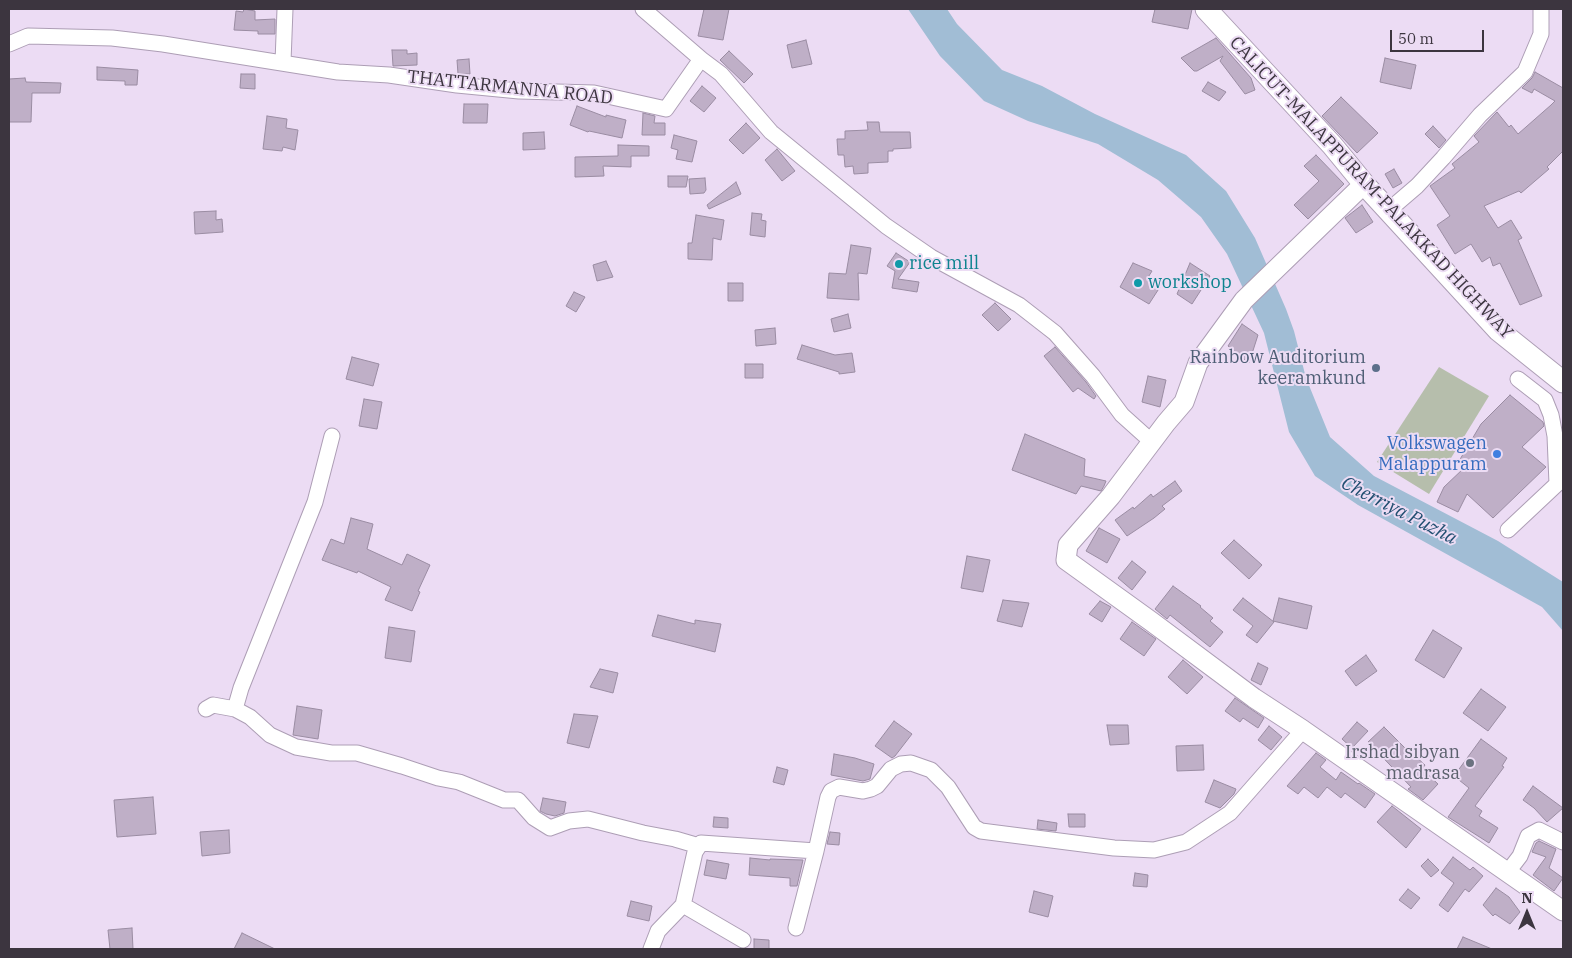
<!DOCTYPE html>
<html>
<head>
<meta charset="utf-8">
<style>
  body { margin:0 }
  #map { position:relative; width:1572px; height:958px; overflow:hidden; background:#ecdcf4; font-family:"IBM Plex Serif",serif }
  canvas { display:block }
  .frame { position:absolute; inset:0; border:10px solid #3c353f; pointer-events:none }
  .north { position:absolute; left:1502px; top:888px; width:50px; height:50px; -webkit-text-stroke:4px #ecdcf4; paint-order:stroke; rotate:0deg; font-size:14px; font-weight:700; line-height:20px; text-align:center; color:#3c353f }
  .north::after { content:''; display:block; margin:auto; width:18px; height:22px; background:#3c353f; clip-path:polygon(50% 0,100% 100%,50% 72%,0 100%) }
  .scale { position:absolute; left:1390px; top:30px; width:94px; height:22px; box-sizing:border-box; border:2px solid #3c353f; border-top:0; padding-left:6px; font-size:15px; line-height:18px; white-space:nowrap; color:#3c353f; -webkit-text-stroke:4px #ecdcf4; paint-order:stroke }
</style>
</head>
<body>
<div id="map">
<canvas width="1572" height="958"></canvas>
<div class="frame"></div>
<div class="north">N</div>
<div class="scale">50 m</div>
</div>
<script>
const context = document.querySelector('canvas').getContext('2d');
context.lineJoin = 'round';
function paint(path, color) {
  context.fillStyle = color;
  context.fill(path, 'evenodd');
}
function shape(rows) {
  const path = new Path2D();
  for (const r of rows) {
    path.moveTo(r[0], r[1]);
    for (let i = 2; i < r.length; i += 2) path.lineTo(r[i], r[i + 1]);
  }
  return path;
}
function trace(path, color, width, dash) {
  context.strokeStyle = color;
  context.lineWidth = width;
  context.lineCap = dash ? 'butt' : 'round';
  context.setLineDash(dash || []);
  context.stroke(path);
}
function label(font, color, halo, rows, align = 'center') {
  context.font = font + ' "IBM Plex Serif",serif';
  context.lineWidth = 4;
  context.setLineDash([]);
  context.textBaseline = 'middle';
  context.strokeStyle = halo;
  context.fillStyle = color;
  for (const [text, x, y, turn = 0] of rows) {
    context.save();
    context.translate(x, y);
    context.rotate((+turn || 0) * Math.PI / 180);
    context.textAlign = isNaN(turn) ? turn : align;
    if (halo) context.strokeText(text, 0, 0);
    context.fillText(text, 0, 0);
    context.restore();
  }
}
const green = shape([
  [1439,367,1489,396,1429,494,1377,462]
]);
const water = shape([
  [908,9,947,9,957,24,1002,70,1042,86,1095,114,1186,155,1226,191,1255,238,1286,309,1294,331,1306,378,1330,437,1374,476,1498,541,1563,582,1563,631,1542,607,1358,505,1315,476,1289,432,1264,333,1227,254,1201,217,1158,180,1098,144,1028,121,984,101,940,56]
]);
const building = shape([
  [244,9,255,11,255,20,275,19,275,34,258,34,258,31,234,30,236,11,243,12,244,9],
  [704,9,729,9,723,40,698,36,704,9],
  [1155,9,1192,9,1188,29,1152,22,1155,9],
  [1216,38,1251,78,1255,90,1245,94,1220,61,1223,56,1197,71,1194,71,1181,58,1216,38],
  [806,40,812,64,792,68,787,45,806,40],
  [392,50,407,50,407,54,417,53,417,65,393,66,392,50],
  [729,51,753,74,744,83,720,60,729,51],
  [1385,58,1416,65,1411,89,1380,82,1385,58],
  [469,59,470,74,458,74,457,60,469,59],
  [97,67,138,70,137,85,125,85,125,81,97,80,97,67],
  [1535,72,1563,88,1563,151,1547,167,1549,169,1521,193,1519,191,1484,206,1498,228,1511,220,1522,238,1518,240,1542,296,1520,305,1500,263,1493,266,1490,257,1482,262,1471,244,1455,254,1437,225,1450,216,1430,186,1455,168,1452,164,1479,142,1474,136,1497,112,1509,127,1511,125,1518,134,1551,105,1555,101,1534,89,1532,93,1522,88,1532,78,1535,72],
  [241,74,255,74,255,89,240,88,241,74],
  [25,78,26,82,61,83,60,93,32,93,31,122,9,122,9,79,25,78],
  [1208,82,1226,92,1219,101,1202,91,1208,82],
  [702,86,716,98,704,112,690,101,702,86],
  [1341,97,1378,133,1357,153,1322,116,1341,97],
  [464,104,488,104,487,123,463,123,464,104],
  [577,106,606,117,606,115,626,120,622,138,589,131,588,132,570,125,577,106],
  [643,113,655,116,654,123,665,123,665,135,642,135,643,113],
  [267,116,287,119,286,128,298,130,295,150,283,147,282,151,263,149,267,116],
  [867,122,879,122,880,132,910,132,911,148,893,149,893,151,888,151,888,162,868,163,868,173,854,174,853,166,845,167,844,155,838,155,837,139,845,139,845,131,868,130,867,122],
  [746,123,760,138,743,154,729,140,746,123],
  [1433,126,1446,140,1439,148,1425,134,1433,126],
  [544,132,545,149,523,150,523,133,544,132],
  [674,135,697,141,692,162,676,159,678,150,671,148,674,135],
  [618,145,649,146,649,156,631,156,631,167,603,166,604,176,575,177,575,157,618,156,618,145],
  [777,149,795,171,782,181,765,160,777,149],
  [1316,155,1344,184,1308,219,1294,205,1319,181,1304,166,1316,155],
  [1394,169,1402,183,1393,188,1385,174,1394,169],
  [668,176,688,176,686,187,668,187,668,176],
  [705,178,706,190,704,193,690,194,689,179,705,178],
  [736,182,741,194,709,209,707,205,736,182],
  [1362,205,1373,222,1356,233,1345,218,1362,205],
  [216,211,216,220,222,219,223,232,195,234,194,212,216,211],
  [752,213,762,214,761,220,766,221,765,237,750,235,752,213],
  [696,215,724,220,721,240,713,238,712,260,688,259,688,243,692,243,696,215],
  [851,245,871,248,867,274,858,273,859,300,827,298,829,273,846,274,851,245],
  [896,253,910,262,898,279,919,282,917,292,892,288,895,271,887,266,896,253],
  [606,261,613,277,597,281,593,265,606,261],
  [1133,263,1152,271,1147,279,1160,287,1149,304,1120,287,1133,263],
  [1190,263,1210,276,1192,304,1177,294,1190,263],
  [728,283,743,283,743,301,728,301,728,283],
  [574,292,585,297,576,312,566,306,574,292],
  [995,303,1011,319,998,331,982,315,995,303],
  [848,314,851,328,834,332,831,319,848,314],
  [1242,324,1258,335,1249,363,1228,346,1242,324],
  [775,328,776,344,756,346,755,330,775,328],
  [802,345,835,355,852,353,855,372,839,374,839,372,797,359,802,345],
  [1055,347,1086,382,1096,396,1094,399,1078,388,1073,392,1044,356,1055,347],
  [352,357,379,364,373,386,346,379,352,357],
  [745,364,763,364,763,378,745,378,745,364],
  [1148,376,1166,380,1160,407,1142,402,1148,376],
  [1510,395,1543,422,1544,426,1522,447,1546,467,1493,518,1467,494,1458,512,1437,502,1444,487,1464,468,1459,461,1481,424,1510,395],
  [364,399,382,402,377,429,359,426,364,399],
  [1025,434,1085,459,1084,476,1106,481,1104,486,1101,491,1081,486,1076,494,1012,470,1025,434],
  [1175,481,1182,491,1162,506,1165,509,1154,518,1127,536,1115,520,1133,507,1134,509,1151,494,1153,497,1175,481],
  [351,518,373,524,367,549,402,565,407,554,430,565,418,591,420,592,412,611,385,600,391,587,358,571,357,573,322,560,331,539,344,544,351,518],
  [1099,528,1120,539,1107,563,1086,551,1099,528],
  [1234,540,1262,565,1249,579,1221,553,1234,540],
  [967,556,990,560,983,592,961,588,967,556],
  [1132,561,1146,572,1132,590,1118,578,1132,561],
  [1173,586,1201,606,1200,607,1213,618,1210,621,1223,632,1210,647,1170,615,1167,619,1155,609,1173,586],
  [1243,598,1274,622,1257,643,1246,635,1253,626,1233,610,1243,598],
  [1279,598,1312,606,1307,629,1273,621,1279,598],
  [1003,600,1029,603,1022,627,997,621,1003,600],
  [1100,601,1111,607,1102,622,1089,614,1100,601],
  [658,615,695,624,695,620,721,624,715,652,652,636,658,615],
  [1132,622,1156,639,1144,656,1120,639,1132,622],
  [389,627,415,631,411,662,385,658,389,627],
  [1433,630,1462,648,1444,678,1415,660,1433,630],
  [1366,655,1377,671,1356,686,1345,671,1366,655],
  [1183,660,1203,677,1187,694,1168,677,1183,660],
  [1258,663,1268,668,1261,685,1251,680,1258,663],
  [600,669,618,673,613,693,590,687,600,669],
  [1481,689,1506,707,1488,731,1463,713,1481,689],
  [1235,698,1264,718,1258,728,1243,718,1240,722,1225,711,1235,698],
  [297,706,322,710,318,739,293,735,297,706],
  [574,714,598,716,589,748,567,743,574,714],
  [894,721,912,734,895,756,892,758,875,746,894,721],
  [1357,722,1368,731,1352,748,1342,739,1357,722],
  [1107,725,1128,725,1129,744,1110,745,1107,725],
  [1269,726,1282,737,1271,750,1258,740,1269,726],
  [1384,727,1413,756,1414,755,1425,765,1422,769,1438,784,1423,800,1408,789,1411,787,1368,742,1384,727],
  [1481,739,1507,758,1502,766,1504,767,1475,806,1482,811,1479,816,1498,828,1489,843,1448,817,1469,788,1454,776,1481,739],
  [1203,745,1204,770,1177,771,1176,746,1203,745],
  [1316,753,1326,760,1320,767,1336,780,1341,772,1358,784,1359,783,1375,794,1365,808,1345,793,1341,798,1327,787,1318,798,1304,787,1298,794,1287,786,1316,753],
  [834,754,855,758,874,764,870,779,863,781,831,775,834,754],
  [777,767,788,770,784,785,773,782,777,767],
  [1214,780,1236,789,1234,794,1220,808,1205,802,1214,780],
  [1533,786,1563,808,1547,822,1534,808,1523,800,1533,786],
  [153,797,156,834,117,837,114,800,153,797],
  [543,798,566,802,564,813,555,816,546,814,540,811,543,798],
  [1392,806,1421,829,1406,848,1377,822,1392,806],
  [1068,814,1085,814,1085,827,1069,827,1068,814],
  [714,817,728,818,728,828,713,827,714,817],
  [1038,820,1057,823,1056,831,1037,829,1038,820],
  [229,830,230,853,202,856,200,832,229,830],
  [830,832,840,833,839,845,827,844,830,832],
  [1539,841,1556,849,1549,868,1563,878,1554,891,1533,875,1546,857,1532,852,1536,843,1539,841],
  [1453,857,1470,870,1473,867,1483,876,1469,892,1465,889,1448,912,1439,905,1454,883,1441,873,1453,857],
  [750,858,770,860,770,859,803,860,797,886,790,886,790,878,749,875,750,858],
  [1428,859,1439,870,1431,877,1421,866,1428,859],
  [707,860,729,864,726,879,704,875,707,860],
  [1135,873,1148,875,1147,887,1133,886,1135,873],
  [1496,888,1509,897,1520,912,1510,924,1495,914,1493,916,1483,905,1496,888],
  [1408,889,1420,898,1411,909,1399,900,1408,889],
  [1034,891,1053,896,1048,917,1029,912,1034,891],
  [631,901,652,906,649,921,627,916,631,901],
  [132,928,133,949,110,949,108,930,132,928],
  [242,933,275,949,234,949,242,933],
  [1463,937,1492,949,1457,949,1463,937],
  [754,939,769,940,769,949,754,949,754,939]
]);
const minor = shape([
  [643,9,701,59],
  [9,44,28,36,112,38,163,44,338,72,389,75,457,85,519,91,594,93,666,109,701,59,721,74,771,132,886,226,931,257,1019,305,1055,333,1093,376,1122,415,1152,442],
  [283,62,285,9],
  [1389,210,1417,186,1443,158,1480,115,1525,72,1541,34,1541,9],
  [1508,530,1557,484,1555,436,1551,415,1545,400,1518,379],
  [206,709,213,705,235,709,250,717,270,735,296,747,331,753,357,753,402,766,438,778,459,782,504,800,518,800,534,818,550,828,569,821,588,819,643,833,675,839,699,846],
  [235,709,241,688,315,502,332,436],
  [1507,873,1520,856,1528,836,1539,830,1563,842],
  [683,905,743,940],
  [796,928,816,851,828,797,831,791,839,787,863,791,871,789,877,786,891,769,901,764,911,763,931,770,948,787,974,827,981,831,1114,848,1154,850,1186,842,1230,813,1303,730],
  [651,949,658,931,683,905,695,852,701,843,816,851]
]);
const major = shape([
  [1364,184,1244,300,1198,363,1184,402,1166,423,1111,496,1068,545,1066,560,1152,622,1254,698,1303,730,1563,911]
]);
const highway = shape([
  [1206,9,1332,145,1364,184,1498,330,1563,382]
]);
const markers = [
  [899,264,5,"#0f9aa8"],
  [1138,283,5,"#0f9aa8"],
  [1376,368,5,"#5c6f8a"],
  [1497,454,5,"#3f7fe0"],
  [1470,763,5,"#6b7280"]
];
const streetNames = [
  ["THATTARMANNA ROAD",510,88,6],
  ["CALICUT-MALAPPURAM-PALAKKAD HIGHWAY",1371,188,47]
];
const cultureNames = [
  ["rice mill",909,264],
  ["workshop",1148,283]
];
const serviceNames = [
  ["Rainbow Auditorium",1366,358],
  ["keeramkund",1366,379]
];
const shopNames = [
  ["Volkswagen",1487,444],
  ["Malappuram",1487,465]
];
const worshipNames = [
  ["Irshad sibyan",1460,753],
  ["madrasa",1460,774]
];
const waterNames = [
  ["Cherriya Puzha",1399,511,27]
];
paint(green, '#b6beac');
paint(water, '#a1bdd5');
paint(building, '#bfafc7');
trace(building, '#9a8ca2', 1);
trace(minor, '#ad9eb5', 17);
trace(major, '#ad9eb5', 21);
trace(highway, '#ad9eb5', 23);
trace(minor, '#fff', 15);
trace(major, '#fff', 19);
trace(highway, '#fff', 21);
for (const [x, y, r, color] of markers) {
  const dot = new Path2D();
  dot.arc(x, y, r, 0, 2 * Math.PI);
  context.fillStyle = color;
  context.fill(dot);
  trace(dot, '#ecdcf4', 2);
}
label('18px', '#3c353f', '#ecdcf4', streetNames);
label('18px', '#0d838f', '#ecdcf4', cultureNames, 'left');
label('18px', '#4e5e75', '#ecdcf4', serviceNames, 'right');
label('18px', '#366cbe', '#ecdcf4', shopNames, 'right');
label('18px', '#5b616d', '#ecdcf4', worshipNames, 'right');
label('italic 19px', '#224f71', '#ecdcf4', waterNames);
</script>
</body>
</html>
